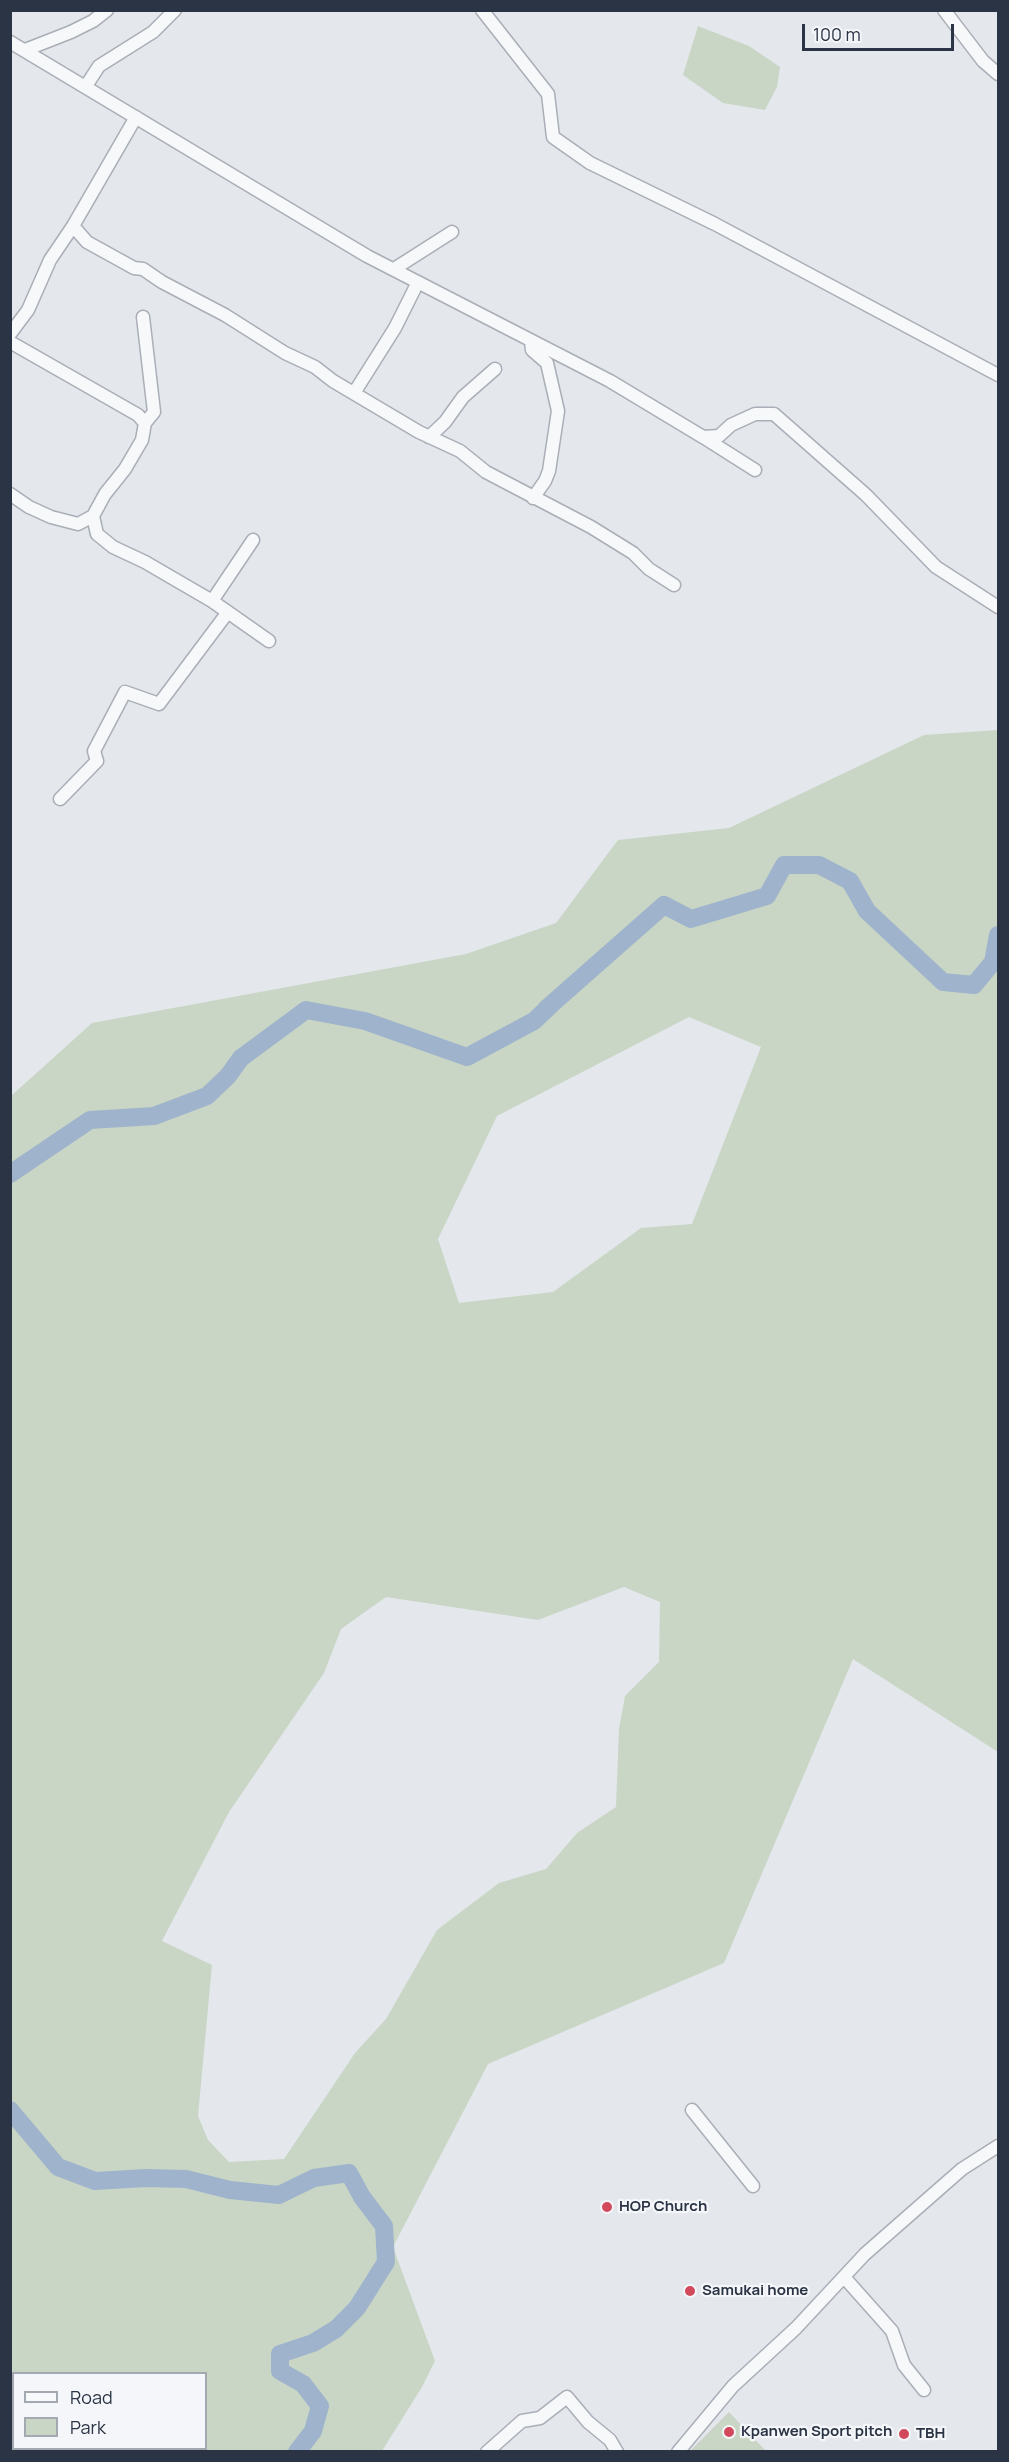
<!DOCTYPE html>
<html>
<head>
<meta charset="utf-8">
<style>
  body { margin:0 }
  #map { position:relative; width:1009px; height:2462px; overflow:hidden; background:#e4e7ec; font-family:Manrope,sans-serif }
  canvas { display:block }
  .frame { position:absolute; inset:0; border:12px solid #2b3445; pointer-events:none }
  .legend { position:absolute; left:12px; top:2372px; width:195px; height:78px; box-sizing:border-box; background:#f4f6f9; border:2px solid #a4a8b1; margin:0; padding:8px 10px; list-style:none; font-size:18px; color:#2b3445 }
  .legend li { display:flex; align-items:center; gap:12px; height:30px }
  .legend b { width:30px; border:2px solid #a4a8b1 }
  .scale { position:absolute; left:802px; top:24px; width:152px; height:27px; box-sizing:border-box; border:3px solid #2b3445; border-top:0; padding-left:8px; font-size:18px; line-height:21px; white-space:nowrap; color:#2b3445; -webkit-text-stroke:4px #f4f6f9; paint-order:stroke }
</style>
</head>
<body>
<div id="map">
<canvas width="1009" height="2462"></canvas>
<div class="frame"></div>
<ul class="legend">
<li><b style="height:8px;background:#f7f8fa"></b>Road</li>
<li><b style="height:16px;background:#c9d6c5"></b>Park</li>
</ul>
<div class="scale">100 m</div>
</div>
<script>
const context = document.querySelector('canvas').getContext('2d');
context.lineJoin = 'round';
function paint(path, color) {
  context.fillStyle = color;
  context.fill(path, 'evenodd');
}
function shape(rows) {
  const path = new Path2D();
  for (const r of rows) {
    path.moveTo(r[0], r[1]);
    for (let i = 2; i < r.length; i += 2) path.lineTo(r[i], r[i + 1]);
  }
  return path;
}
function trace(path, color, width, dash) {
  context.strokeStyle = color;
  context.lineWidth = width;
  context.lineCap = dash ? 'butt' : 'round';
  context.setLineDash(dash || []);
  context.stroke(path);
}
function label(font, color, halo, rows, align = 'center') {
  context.font = font + ' Manrope,sans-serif';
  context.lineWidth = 4.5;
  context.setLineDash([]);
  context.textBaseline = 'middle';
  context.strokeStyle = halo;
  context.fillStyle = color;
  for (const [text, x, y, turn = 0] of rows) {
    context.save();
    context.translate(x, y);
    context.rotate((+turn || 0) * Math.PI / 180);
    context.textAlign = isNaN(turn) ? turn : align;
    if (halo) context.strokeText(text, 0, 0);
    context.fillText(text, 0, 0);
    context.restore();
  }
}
const green = shape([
  [698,26,749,46,780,67,777,87,765,110,723,103,683,75],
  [998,730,998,1752,853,1659,724,1963,488,2064,393,2247,435,2361,422,2387,382,2451,11,2451,11,1096,92,1023,466,954,556,923,618,840,729,828,924,735],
  [689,1017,761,1047,692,1224,641,1228,553,1292,459,1303,438,1239,497,1116],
  [624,1587,660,1602,659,1662,625,1696,619,1729,616,1807,577,1833,546,1869,499,1883,437,1930,386,2019,355,2053,284,2159,229,2162,208,2140,198,2116,212,1965,162,1941,229,1812,324,1673,341,1629,386,1597,538,1620],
  [14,2374,206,2374,206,2448,14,2448],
  [729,2412,766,2451,690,2451]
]);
const river = shape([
  [546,1009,664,905,691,919,767,896,784,865,819,865,850,881,867,911,943,982,974,985,993,962,998,935],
  [10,1174,90,1120,154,1116,207,1096,228,1076,241,1058,306,1010,365,1021,467,1057,534,1021,552,1004],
  [10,2110,58,2167,95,2181,146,2178,186,2179,230,2190,279,2195,314,2178,349,2173,362,2197,384,2226,386,2262,357,2308,336,2329,313,2343,280,2354,280,2371,303,2384,320,2406,313,2431,297,2452]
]);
const minor = shape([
  [482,10,548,94,553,137,590,163,715,224,998,375],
  [944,10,983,61,998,74],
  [10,42,367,256,610,381,703,437,719,436,731,425,755,414,774,414,866,495,936,567,998,607],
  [25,50,71,32,93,21,107,10],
  [86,86,99,66,153,32,175,10],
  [136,117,73,226,87,242,134,268,143,269,162,282,225,315,285,353,315,367,333,381,419,432,460,451,486,472,591,527,633,553,649,569,674,585],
  [394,269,452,232],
  [143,317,154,412,145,423],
  [10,334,28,310,50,260,73,226],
  [531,341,532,350,547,363,558,411,549,471,545,481,533,498],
  [10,342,138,415,145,423,142,440,125,469,105,494,93,516,97,534,113,547,145,562,212,601,269,641],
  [354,393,395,328,418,282],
  [429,437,445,422,463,397,495,369],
  [703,437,755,470],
  [10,494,29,507,51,517,78,524,93,516],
  [212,601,253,540],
  [60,799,97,761,94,751,125,692,159,704,228,612],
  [692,2110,753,2186],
  [844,2277,892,2331,904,2365,924,2390],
  [487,2452,522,2421,540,2418,567,2397,588,2422,610,2440,617,2452],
  [678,2452,733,2386,796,2328,865,2254,962,2169,998,2146]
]);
const markers = [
  [607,2207,6,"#d1495b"],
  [690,2291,6,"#d1495b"],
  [729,2432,6,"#d1495b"],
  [904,2434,6,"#d1495b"]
];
const poiNames = [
  ["HOP Church",619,2207],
  ["Samukai home",702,2291],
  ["Kpanwen Sport pitch",741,2432],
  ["TBH",916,2434]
];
paint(green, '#c9d6c5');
trace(river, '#9fb4cc', 18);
trace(minor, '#a9aeb7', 15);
trace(minor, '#f7f8fa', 12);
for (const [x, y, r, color] of markers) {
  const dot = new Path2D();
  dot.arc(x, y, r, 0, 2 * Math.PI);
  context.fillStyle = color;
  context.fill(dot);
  trace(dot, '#f4f6f9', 2);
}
label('bold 15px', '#2b3445', '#f4f6f9', poiNames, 'left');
</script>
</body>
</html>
